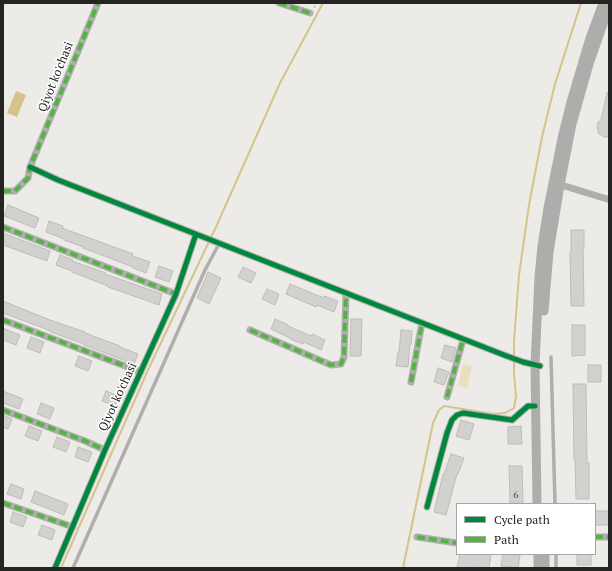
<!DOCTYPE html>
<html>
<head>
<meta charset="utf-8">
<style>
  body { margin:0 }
  #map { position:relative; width:612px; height:571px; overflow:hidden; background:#ecebe8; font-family:"PT Serif",serif }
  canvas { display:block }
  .frame { position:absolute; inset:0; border:4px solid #252422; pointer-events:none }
  .legend { position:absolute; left:456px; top:503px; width:140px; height:52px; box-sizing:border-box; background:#fff; border:1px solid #a8a7a7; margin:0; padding:5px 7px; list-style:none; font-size:12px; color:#252422 }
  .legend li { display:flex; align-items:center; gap:8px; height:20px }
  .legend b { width:20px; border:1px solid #a8a7a7 }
</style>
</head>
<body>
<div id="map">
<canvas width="612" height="571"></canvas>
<div class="frame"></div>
<ul class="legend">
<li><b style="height:5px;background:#00873e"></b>Cycle path</li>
<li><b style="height:5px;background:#55b245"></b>Path</li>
</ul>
</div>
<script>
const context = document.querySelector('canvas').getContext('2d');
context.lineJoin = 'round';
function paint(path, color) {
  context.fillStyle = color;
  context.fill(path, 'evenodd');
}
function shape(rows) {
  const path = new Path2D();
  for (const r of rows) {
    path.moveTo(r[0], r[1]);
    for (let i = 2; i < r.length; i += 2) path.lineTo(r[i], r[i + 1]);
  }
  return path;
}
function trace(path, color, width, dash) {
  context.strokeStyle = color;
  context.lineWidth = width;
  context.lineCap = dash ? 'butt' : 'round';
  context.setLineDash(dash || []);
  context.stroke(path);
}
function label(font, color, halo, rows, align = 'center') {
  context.font = font + ' "PT Serif",serif';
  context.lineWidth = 3;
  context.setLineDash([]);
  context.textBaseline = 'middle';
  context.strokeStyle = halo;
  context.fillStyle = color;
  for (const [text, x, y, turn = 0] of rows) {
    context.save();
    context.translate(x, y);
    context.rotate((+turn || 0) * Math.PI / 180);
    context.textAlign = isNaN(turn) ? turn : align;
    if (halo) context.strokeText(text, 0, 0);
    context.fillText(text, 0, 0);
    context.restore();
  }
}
const green = shape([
  [463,364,472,366,467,388,458,386]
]);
const water = shape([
  [16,91,26,95,17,117,7,113]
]);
const stream = shape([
  [514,356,514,341,519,275,529,205,542,137,555,84,581,3],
  [61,568,148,370,216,227,280,83,323,3],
  [403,568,433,423,439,410,444,406,493,414,505,413,514,408,516,396,514,374,514,360]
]);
const building = shape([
  [607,93,609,93,609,137,605,137,599,134,597,128,598,122,601,120,607,93],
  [8,205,39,218,35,228,4,216,8,205],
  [49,221,63,226,62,228,81,235,133,254,132,256,150,262,146,273,133,268,133,267,83,248,83,247,64,240,64,239,46,232,49,221],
  [571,230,584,230,584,247,583,247,584,306,571,306,570,252,571,252,571,230],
  [3,233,50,251,47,261,3,245,3,233],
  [60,255,73,260,72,261,106,273,105,274,162,294,159,305,108,287,108,286,72,272,72,271,56,265,60,255],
  [159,266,173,271,169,282,155,277,159,266],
  [243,267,256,273,251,283,238,277,243,267],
  [208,272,221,278,209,304,197,298,208,272],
  [290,284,324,298,324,296,338,301,334,312,317,305,316,307,286,294,290,284],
  [267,289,279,294,275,305,262,299,267,289],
  [3,301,50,320,85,332,85,333,120,346,120,347,138,354,134,364,84,345,84,344,51,332,51,331,3,313,3,301],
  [275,319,288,325,288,326,311,336,312,334,325,340,321,350,304,342,303,344,290,339,290,338,271,329,275,319],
  [351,319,362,319,361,356,350,356,351,319],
  [572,325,585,325,585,355,572,356,572,325],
  [3,328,20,335,16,345,3,340,3,328],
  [401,330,412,331,411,345,410,345,408,367,396,366,398,352,399,352,401,330],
  [31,337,44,342,40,353,27,348,31,337],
  [445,345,456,348,452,362,441,358,445,345],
  [79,356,92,361,88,371,75,366,79,356],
  [588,365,601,365,601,382,588,382,588,365],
  [438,368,449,372,444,385,434,382,438,368],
  [573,384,586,384,587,463,589,463,589,499,576,499,575,460,574,460,573,384],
  [3,391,23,399,19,409,3,403,3,391],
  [106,391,119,396,115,406,102,401,106,391],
  [41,403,54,408,50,419,37,414,41,403],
  [3,415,12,419,8,429,3,427,3,415],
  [461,420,474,424,469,440,456,436,461,420],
  [29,426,42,431,38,441,25,436,29,426],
  [521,426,522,444,508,444,508,427,521,426],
  [57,437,70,442,66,452,53,447,57,437],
  [78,447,92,452,88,462,75,457,78,447],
  [451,454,464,458,458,474,457,474,446,515,434,512,443,474,444,474,451,454],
  [509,466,522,466,523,503,510,503,509,466],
  [11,484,24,489,21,499,7,494,11,484],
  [35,491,68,504,64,515,31,502,35,491],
  [595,511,609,511,609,525,595,525,595,511],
  [13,512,27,517,23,527,10,522,13,512],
  [42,525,55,530,52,540,38,535,42,525],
  [460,554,491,554,489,568,471,567,471,568,457,568,460,554],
  [503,554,520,555,518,568,501,566,503,554],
  [577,554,591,554,591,565,577,565,577,554]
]);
const path = shape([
  [314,8,316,3]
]);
const lane = shape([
  [551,357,555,504],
  [556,554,556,568],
  [73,568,205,270,219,244]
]);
const street = shape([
  [279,3,310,13],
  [30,167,58,180,504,355,523,362,540,366],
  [555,183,607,199,609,199],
  [3,191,15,191,28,178,30,167,98,3],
  [3,227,176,294],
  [3,320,141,372],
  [250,330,331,365,341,364,344,357,346,294],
  [411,382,422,323],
  [447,397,463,340],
  [3,410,85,441,105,450],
  [3,503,73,527],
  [427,507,447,433,452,420,457,415,463,413,512,420,528,406,535,406],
  [417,537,457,543],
  [595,537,609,537],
  [55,568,105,450,176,294,196,234]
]);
const secondary = shape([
  [544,311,549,252,560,185,572,124,589,64,609,7],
  [537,504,535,365,539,277,542,246,548,208,563,134,571,102,590,38,603,3],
  [538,554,538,568],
  [545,554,545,568]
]);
const quiet = shape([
  [279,3,310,13],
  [3,191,15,191,28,178,30,167,98,3],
  [3,227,176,294],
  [3,320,141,372],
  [250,330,331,365,341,364,344,357,346,294],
  [411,382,422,323],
  [447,397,463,340],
  [3,410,85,441,105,450],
  [3,503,73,527],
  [417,537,457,543],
  [595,537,609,537]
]);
const cycleway = shape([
  [30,167,58,180,504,355,523,362,540,366],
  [427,507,447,433,452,420,457,415,463,413,512,420,528,406,535,406],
  [55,568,105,450,176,294,196,234]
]);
const numberNames = [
  ["6",516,495]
];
const streetNames = [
  ["Qiyot ko'chasi",56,77,-68],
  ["Qiyot ko'chasi",118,397,-65]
];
paint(green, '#e9debe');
paint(water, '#d6c38b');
trace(stream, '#d6c38b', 2);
paint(building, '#d2d1cf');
trace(building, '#bdbcb9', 1);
trace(path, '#b0b0ad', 1, [3, 2]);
trace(lane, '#aeaeac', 3.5);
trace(street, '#aeaeac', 7);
trace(secondary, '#adadac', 9);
trace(quiet, '#55b245', 4, [8, 4]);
trace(cycleway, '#00873e', 5);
label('10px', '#51504e', null, numberNames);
label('12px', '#252422', '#fff', streetNames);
</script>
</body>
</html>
